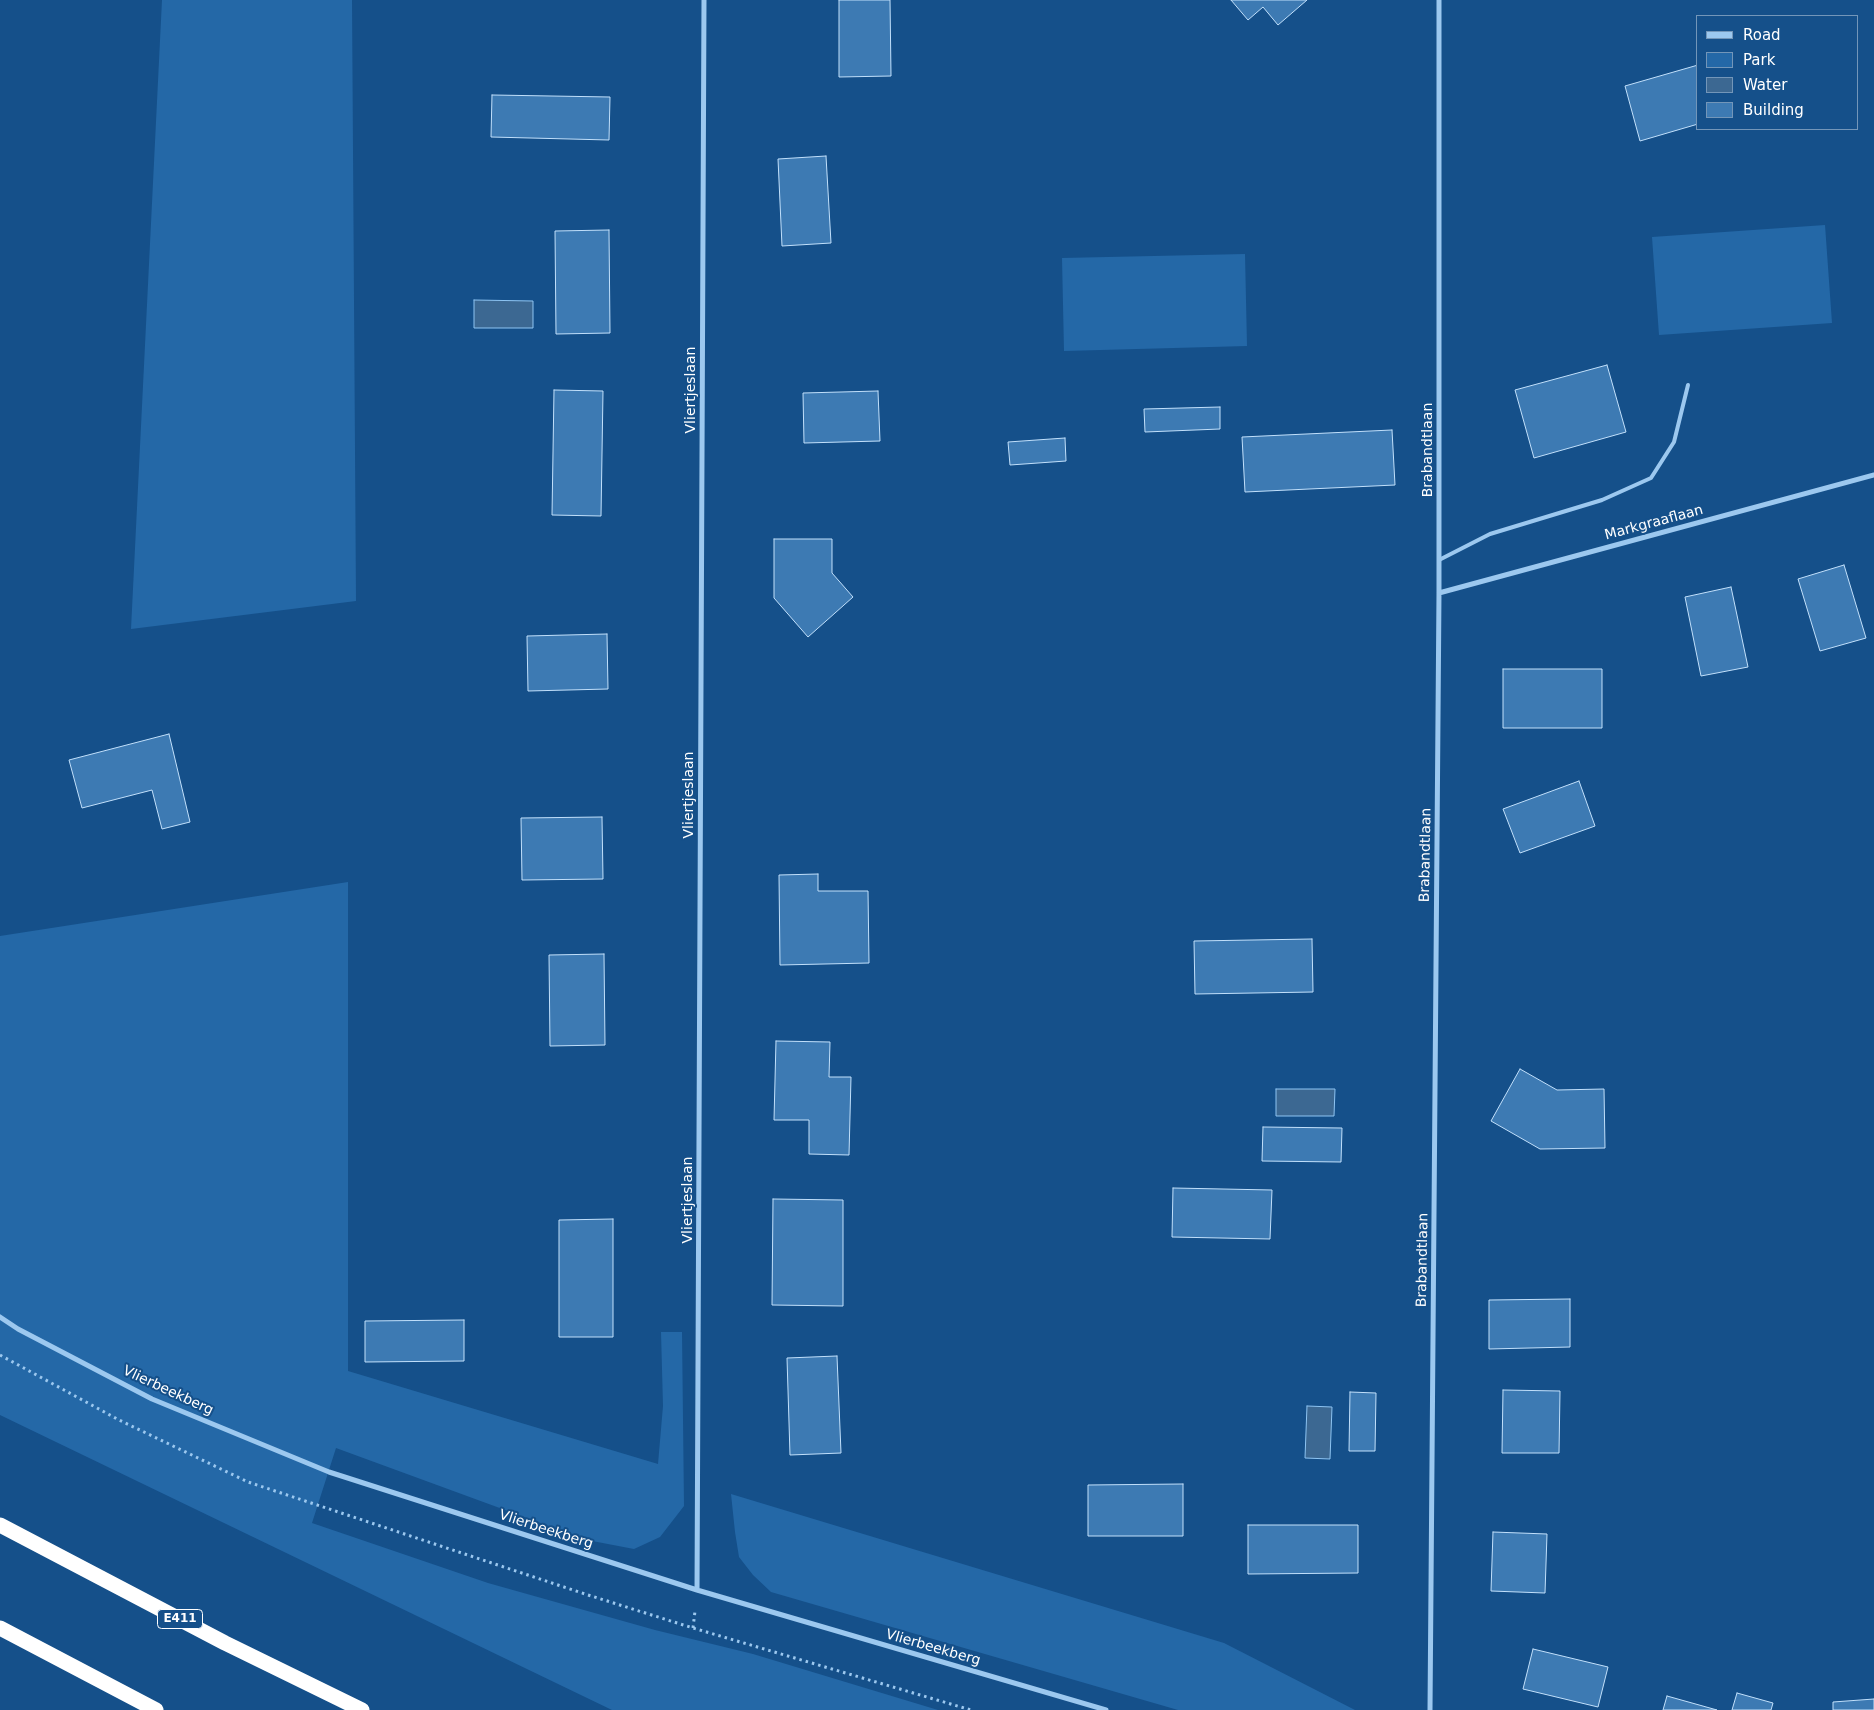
<!DOCTYPE html>
<html>
<head>
<meta charset="utf-8">
<style>
  body { margin:0 }
  #map { position:relative; width:1874px; height:1710px; overflow:hidden; background:#15508a; font-family:"DejaVu Sans",sans-serif }
  canvas { display:block }
  .legend { position:absolute; left:1696px; top:15px; width:162px; height:115px; box-sizing:border-box; background:#15508a; border:1px solid #7396b9; margin:0; padding:6px 9px; list-style:none; font-size:15px; color:#fff }
  .legend li { display:flex; align-items:center; gap:10px; height:25px }
  .legend b { width:25px; border:1px solid #7396b9 }
</style>
</head>
<body>
<div id="map">
<canvas width="1874" height="1710"></canvas>
<ul class="legend">
<li><b style="height:6px;background:#9cc8ef"></b>Road</li>
<li><b style="height:14px;background:#2468a7"></b>Park</li>
<li><b style="height:14px;background:#3c6892"></b>Water</li>
<li><b style="height:14px;background:#3d7ab3"></b>Building</li>
</ul>
</div>
<script>
const context = document.querySelector('canvas').getContext('2d');
context.lineJoin = 'round';
function paint(path, color) {
  context.fillStyle = color;
  context.fill(path, 'evenodd');
}
function shape(rows) {
  const path = new Path2D();
  for (const r of rows) {
    path.moveTo(r[0], r[1]);
    for (let i = 2; i < r.length; i += 2) path.lineTo(r[i], r[i + 1]);
  }
  return path;
}
function trace(path, color, width, dash) {
  context.strokeStyle = color;
  context.lineWidth = width;
  context.lineCap = dash ? 'butt' : 'round';
  context.setLineDash(dash || []);
  context.stroke(path);
}
function label(font, color, halo, rows, align = 'center') {
  context.font = font + ' "DejaVu Sans",sans-serif';
  context.lineWidth = 4;
  context.setLineDash([]);
  context.textBaseline = 'middle';
  context.strokeStyle = halo;
  context.fillStyle = color;
  for (const [text, x, y, turn = 0] of rows) {
    context.save();
    context.translate(x, y);
    context.rotate((+turn || 0) * Math.PI / 180);
    context.textAlign = isNaN(turn) ? turn : align;
    if (halo) context.strokeText(text, 0, 0);
    context.fillText(text, 0, 0);
    context.restore();
  }
}
const green = shape([
  [162,0,352,0,356,601,131,629],
  [1825,225,1832,323,1659,335,1652,237],
  [1245,254,1247,346,1064,351,1062,258],
  [348,882,348,1371,658,1464,663,1406,661,1332,682,1332,684,1506,660,1537,634,1549,587,1540,336,1448,312,1523,488,1583,655,1630,753,1654,938,1710,612,1710,0,1415,0,936],
  [731,1494,1224,1643,1355,1710,1178,1710,771,1592,753,1575,739,1557,735,1532]
]);
const water = shape([
  [474,300,533,301,533,328,474,328,474,300],
  [1276,1089,1335,1089,1334,1116,1276,1116,1276,1089],
  [1307,1406,1332,1407,1330,1459,1305,1458,1307,1406]
]);
const building = shape([
  [839,0,890,0,891,76,839,77,839,0],
  [1231,0,1307,0,1278,25,1263,7,1248,20,1231,0],
  [1698,65,1698,124,1640,141,1625,86,1698,65],
  [492,95,610,97,609,140,491,137,492,95],
  [826,156,831,243,782,246,778,159,826,156],
  [609,230,610,333,556,334,555,231,609,230],
  [1607,365,1626,432,1534,458,1515,390,1607,365],
  [554,390,603,391,601,516,552,515,554,390],
  [878,391,880,441,804,443,803,393,878,391],
  [1220,407,1220,429,1145,432,1144,409,1220,407],
  [1392,430,1395,485,1245,492,1242,437,1392,430],
  [1065,438,1066,461,1010,465,1008,442,1065,438],
  [774,539,832,539,832,573,853,597,808,637,774,598,774,539],
  [1844,565,1866,638,1820,651,1798,579,1844,565],
  [1731,587,1748,667,1701,676,1685,597,1731,587],
  [607,634,608,689,528,691,527,636,607,634],
  [1503,669,1602,669,1602,728,1503,728,1503,669],
  [169,734,190,822,162,829,152,790,82,808,69,760,169,734],
  [1579,781,1595,826,1520,853,1503,809,1579,781],
  [602,817,603,879,522,880,521,818,602,817],
  [818,874,818,891,868,891,869,963,780,965,779,875,818,874],
  [1312,939,1313,992,1195,994,1194,941,1312,939],
  [604,954,605,1045,550,1046,549,955,604,954],
  [776,1041,830,1042,829,1077,851,1077,849,1155,809,1154,809,1120,774,1120,776,1041],
  [1520,1069,1557,1090,1604,1089,1605,1148,1540,1149,1491,1121,1520,1069],
  [1263,1127,1342,1128,1341,1162,1262,1161,1263,1127],
  [1173,1188,1272,1190,1270,1239,1172,1237,1173,1188],
  [773,1199,843,1200,843,1306,772,1305,773,1199],
  [613,1219,613,1337,559,1337,559,1220,613,1219],
  [1570,1299,1570,1347,1489,1349,1489,1300,1570,1299],
  [464,1320,464,1361,365,1362,365,1321,464,1320],
  [837,1356,841,1453,790,1455,787,1358,837,1356],
  [1503,1390,1560,1391,1559,1453,1502,1453,1503,1390],
  [1350,1392,1376,1393,1375,1451,1349,1451,1350,1392],
  [1183,1484,1183,1536,1088,1536,1088,1485,1183,1484],
  [1248,1525,1358,1525,1358,1573,1248,1574,1248,1525],
  [1493,1532,1547,1534,1545,1593,1491,1591,1493,1532],
  [1533,1649,1608,1667,1598,1707,1523,1689,1533,1649],
  [1737,1693,1773,1703,1771,1710,1732,1710,1737,1693],
  [1667,1696,1717,1710,1663,1710,1667,1696],
  [1874,1699,1874,1710,1833,1710,1833,1702,1874,1699]
]);
const path = shape([
  [0,1355,119,1420,248,1482,585,1594,693,1628,971,1710],
  [693,1628,695,1611]
]);
const lane = shape([
  [1439,560,1490,534,1602,500,1651,478,1674,442,1688,385]
]);
const street = shape([
  [1439,593,1874,475],
  [0,1317,18,1329,152,1399,329,1472,697,1590,1106,1710],
  [697,1590,704,0],
  [1430,1710,1439,593,1439,0]
]);
const highway = shape([
  [0,1525,225,1643,362,1710],
  [0,1628,156,1710]
]);
const shields = [
  [180,1619,45]
];
const shieldNames = [
  ["E411",180,1619]
];
const streetNames = [
  ["Vliertjeslaan",691,390,-90],
  ["Brabandtlaan",1428,450,-90],
  ["Markgraaflaan",1654,523,-15],
  ["Vliertjeslaan",689,795,-90],
  ["Brabandtlaan",1426,855,-89],
  ["Vliertjeslaan",688,1200,-90],
  ["Brabandtlaan",1423,1260,-89],
  ["Vlierbeekberg",168,1391,25],
  ["Vlierbeekberg",546,1530,18],
  ["Vlierbeekberg",933,1648,16]
];
paint(green, '#2468a7');
paint(water, '#3c6892');
trace(water, '#8ec4f2', 1);
paint(building, '#3d7ab3');
trace(building, '#c2e0fb', 1);
trace(path, '#9cc8ef', 3, [2.5, 4]);
trace(lane, '#9cc8ef', 4);
trace(street, '#9cc8ef', 5);
trace(highway, '#fff', 15);
for (const [x, y, w] of shields) {
  const box = new Path2D();
  box.roundRect(x - w / 2, y - 9.5, w, 19, 4);
  context.fillStyle = '#15508a';
  context.fill(box);
  trace(box, '#fff', 1);
}
label('bold 12px', '#fff', null, shieldNames);
label('14px', '#fff', '#15508a', streetNames);
</script>
</body>
</html>
